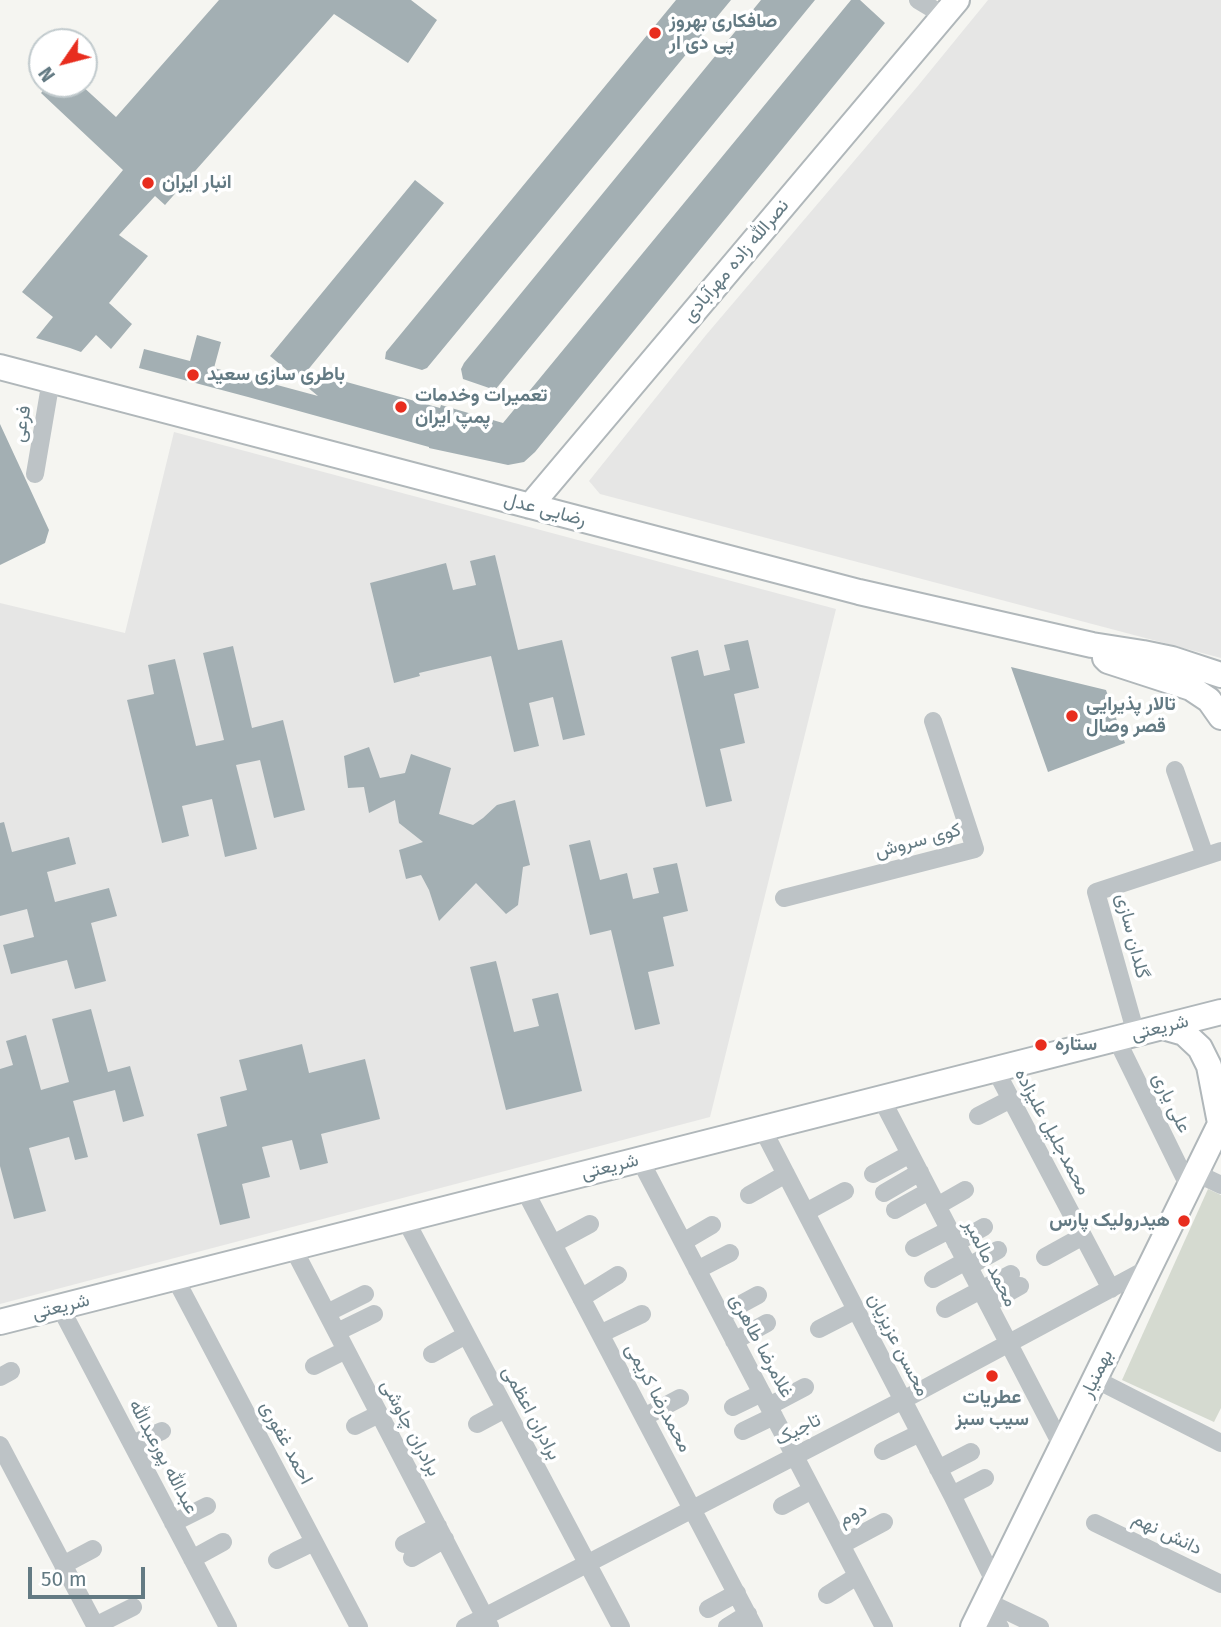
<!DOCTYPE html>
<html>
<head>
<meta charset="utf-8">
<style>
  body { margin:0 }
  #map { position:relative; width:1221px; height:1627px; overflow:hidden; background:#f5f5f1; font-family:"Fira Sans",sans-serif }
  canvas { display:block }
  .north { position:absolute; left:28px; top:28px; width:70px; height:70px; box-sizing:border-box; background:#fff; border:2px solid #c1cacd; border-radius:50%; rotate:235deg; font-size:19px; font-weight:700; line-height:28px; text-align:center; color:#637a83 }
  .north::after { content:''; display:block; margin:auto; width:24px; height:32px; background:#e82d1e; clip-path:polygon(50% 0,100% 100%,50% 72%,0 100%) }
  .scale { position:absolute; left:28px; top:1567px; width:117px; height:32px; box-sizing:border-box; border:4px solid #637a83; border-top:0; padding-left:9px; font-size:21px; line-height:24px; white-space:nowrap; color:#637a83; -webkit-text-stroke:5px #fff; paint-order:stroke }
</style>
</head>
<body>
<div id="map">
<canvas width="1221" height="1627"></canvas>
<div class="north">N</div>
<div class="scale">50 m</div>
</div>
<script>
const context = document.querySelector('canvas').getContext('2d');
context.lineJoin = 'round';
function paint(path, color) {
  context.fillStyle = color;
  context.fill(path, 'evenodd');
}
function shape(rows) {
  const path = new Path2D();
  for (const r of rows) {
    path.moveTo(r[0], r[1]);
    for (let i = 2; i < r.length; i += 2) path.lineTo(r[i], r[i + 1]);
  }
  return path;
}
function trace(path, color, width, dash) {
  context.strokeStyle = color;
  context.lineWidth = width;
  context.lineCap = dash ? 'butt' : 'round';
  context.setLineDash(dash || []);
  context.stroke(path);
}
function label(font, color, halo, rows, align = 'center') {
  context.font = font + ' "Fira Sans",Vazirmatn,sans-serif';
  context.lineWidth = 7;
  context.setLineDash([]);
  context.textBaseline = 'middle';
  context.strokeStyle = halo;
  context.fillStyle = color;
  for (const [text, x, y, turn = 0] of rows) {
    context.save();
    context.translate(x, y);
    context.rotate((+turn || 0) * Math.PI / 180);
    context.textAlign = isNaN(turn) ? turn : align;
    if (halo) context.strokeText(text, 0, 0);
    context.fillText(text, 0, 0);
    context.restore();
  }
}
const built = shape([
  [988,0,1221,0,1221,658,600,494,589,481,706,335,917,87],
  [174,432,836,609,710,1117,0,1304,0,603,125,633]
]);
const green = shape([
  [1208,1189,1221,1195,1221,1408,1214,1422,1122,1380]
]);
const building = shape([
  [219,0,411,0,437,20,408,63,334,14,165,205,155,196,119,235,148,256,109,303,132,324,111,349,96,335,81,352,70,348,36,338,53,317,22,292,123,170,41,93,49,84,80,84,116,117],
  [676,0,731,0,427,368,422,370,385,359,386,352],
  [761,0,815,0,495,390,463,379,461,369,464,363],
  [851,0,860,0,885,23,535,452,524,462,508,465,429,448,429,447,248,397,139,368,144,349,190,361,197,335,221,342,214,368,318,396,270,356,415,180,444,203,307,371,440,408,441,405,503,423],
  [0,424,49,530,45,543,0,565],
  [495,555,518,650,562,640,585,735,563,740,553,697,529,703,539,746,514,752,491,656,419,673,420,676,394,683,370,583,446,563,453,590,476,585,470,561],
  [748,640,759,688,734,694,745,743,720,749,732,801,706,807,671,657,698,650,704,676,730,670,724,645],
  [233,646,252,728,283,720,305,810,274,818,260,760,236,765,257,849,225,857,212,799,182,806,189,836,162,843,127,700,154,694,148,665,175,659,196,746,224,740,203,653],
  [1011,667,1106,690,1125,743,1048,772],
  [369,747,380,778,405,773,411,754,451,768,439,814,473,825,483,818,497,805,515,800,530,865,523,867,518,905,506,914,476,883,439,921,429,890,421,875,406,879,399,850,423,842,399,823,395,800,369,813,364,787,348,788,344,756],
  [4,822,12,852,69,837,76,864,47,872,55,902,109,888,117,916,91,923,106,981,75,989,67,960,11,974,3,945,34,937,27,909,0,916,0,823],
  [590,840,600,880,627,873,633,899,659,893,653,868,677,863,688,911,663,917,674,966,648,972,660,1024,635,1030,611,930,590,935,569,845],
  [496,961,514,1032,539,1026,532,999,558,993,582,1091,506,1110,470,967],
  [91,1009,108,1072,130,1066,144,1116,123,1122,115,1090,73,1101,88,1157,75,1160,69,1137,29,1148,46,1211,14,1219,0,1166,0,1069,13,1065,6,1041,26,1035,41,1090,69,1082,52,1019],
  [302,1044,309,1073,365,1059,380,1119,321,1134,328,1163,300,1170,292,1140,262,1147,270,1177,242,1184,250,1218,220,1225,197,1134,227,1126,220,1097,247,1090,239,1060]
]);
const street = shape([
  [918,0,943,15],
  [35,474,51,380],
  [1175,770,1205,856],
  [784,898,975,849,933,721],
  [1136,1034,1096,892,1221,851],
  [1116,1038,1189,1187],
  [995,1069,1111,1289],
  [881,1098,1062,1446],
  [978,1116,1011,1099],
  [762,1128,952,1495,995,1583],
  [640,1160,884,1627],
  [1196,1173,1221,1185],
  [873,1174,910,1154],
  [524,1189,754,1627],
  [884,1193,920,1172],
  [749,1195,786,1174],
  [937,1206,965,1190],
  [895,1210,929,1191],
  [806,1212,845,1191],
  [405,1219,621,1627],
  [683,1242,712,1225],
  [956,1243,984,1227],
  [553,1244,590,1224],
  [293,1248,490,1627],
  [914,1248,949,1230],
  [1045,1257,1083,1236],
  [969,1266,998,1250],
  [697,1270,730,1253],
  [175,1278,359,1627],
  [933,1279,966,1261],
  [581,1298,618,1275],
  [988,1304,1020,1286],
  [60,1307,228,1627],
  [945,1309,1011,1274],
  [327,1313,365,1294],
  [721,1315,758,1295],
  [819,1329,856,1310],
  [337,1332,374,1314],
  [600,1334,642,1314],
  [734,1341,767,1323],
  [432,1354,466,1335],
  [314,1366,346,1350],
  [0,1377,11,1371],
  [1095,1379,1221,1443],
  [769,1406,805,1387],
  [733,1407,762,1393],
  [644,1417,680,1398],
  [477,1424,505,1409],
  [355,1426,379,1414],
  [743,1431,774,1416],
  [132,1444,162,1431],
  [0,1445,96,1627],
  [883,1451,920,1433],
  [938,1469,971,1452],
  [952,1495,985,1478],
  [782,1506,812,1490],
  [173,1523,207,1506],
  [1095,1523,1221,1584],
  [404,1544,438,1526],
  [841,1545,884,1522],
  [412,1558,445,1539],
  [192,1559,223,1542],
  [277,1560,314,1542],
  [63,1565,93,1549],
  [827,1595,857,1576],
  [986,1601,1040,1627],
  [708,1609,737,1593],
  [978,1616,1000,1627],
  [95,1626,133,1607],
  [465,1627,903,1400,1149,1268],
  [727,1627,748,1614]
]);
const secondary = shape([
  [0,367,859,592,1092,645,1143,653,1172,659,1221,675],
  [530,506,957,0],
  [1105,658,1108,661,1191,688,1209,700,1221,717],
  [1163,1027,1184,1033,1200,1048,1209,1066,1220,1123],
  [0,1322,1221,1012],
  [973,1627,1221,1122]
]);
const markers = [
  [655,33,7,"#e82d1e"],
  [148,183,7,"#e82d1e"],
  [193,375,7,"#e82d1e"],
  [401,407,7,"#e82d1e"],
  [1072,716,7,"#e82d1e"],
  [1041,1045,7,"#e82d1e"],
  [1184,1221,7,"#e82d1e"],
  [992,1376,7,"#e82d1e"]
];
const poiNames = [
  ["صافکاری بهروز",669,22],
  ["پی دی ار",669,44],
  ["انبار ایران",162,183],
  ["باطری سازی سعید",207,375],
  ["تعمیرات وخدمات",415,396],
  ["پمپ ایران",415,418],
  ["تالار پذیرایی",1086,705],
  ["قصر وصال",1086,727],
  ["ستاره",1055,1045],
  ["هیدرولیک پارس",1170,1221,"right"],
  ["عطریات",992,1398,"center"],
  ["سیب سبز",992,1420,"center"]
];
const streetNames = [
  ["نصرالله زاده مهرآبادی",736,261,-50],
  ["فرعی",22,424,-80],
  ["رضایی عدل",545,510,15],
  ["کوی سروش",918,841,-15],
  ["گلدان سازی",1132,936,76],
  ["شریعتی",1160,1028,-14],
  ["علی یاری",1171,1103,64],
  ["محمدجلیل علیزاده",1052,1132,62],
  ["شریعتی",610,1167,-14],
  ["محمد مالمیر",990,1263,63],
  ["شریعتی",61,1307,-14],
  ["محسن عزیزیان",898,1345,63],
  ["غلامرضا طاهری",761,1346,62],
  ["بهمنیار",1097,1374,-64],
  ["محمدرضا کریمی",658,1398,62],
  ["برادران اعظمی",531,1413,62],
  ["برادران چاوشی",410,1428,62],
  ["تاجیک",798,1430,-27],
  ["احمد غفوری",286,1443,62],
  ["عبدالله پورعبدالله",163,1457,62],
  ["دوم",853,1515,-27],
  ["دانش نهم",1167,1534,26]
];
paint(built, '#e6e6e5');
paint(green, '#d5dad0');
paint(building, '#a3afb3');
trace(secondary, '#b0b7ba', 28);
trace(street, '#bdc3c6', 18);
trace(secondary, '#fff', 24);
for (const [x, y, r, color] of markers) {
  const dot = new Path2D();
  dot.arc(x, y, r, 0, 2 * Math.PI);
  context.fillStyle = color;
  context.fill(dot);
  trace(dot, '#fff', 2.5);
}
label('bold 19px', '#637a83', '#fff', poiNames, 'left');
label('19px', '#637a83', '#fff', streetNames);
</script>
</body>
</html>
